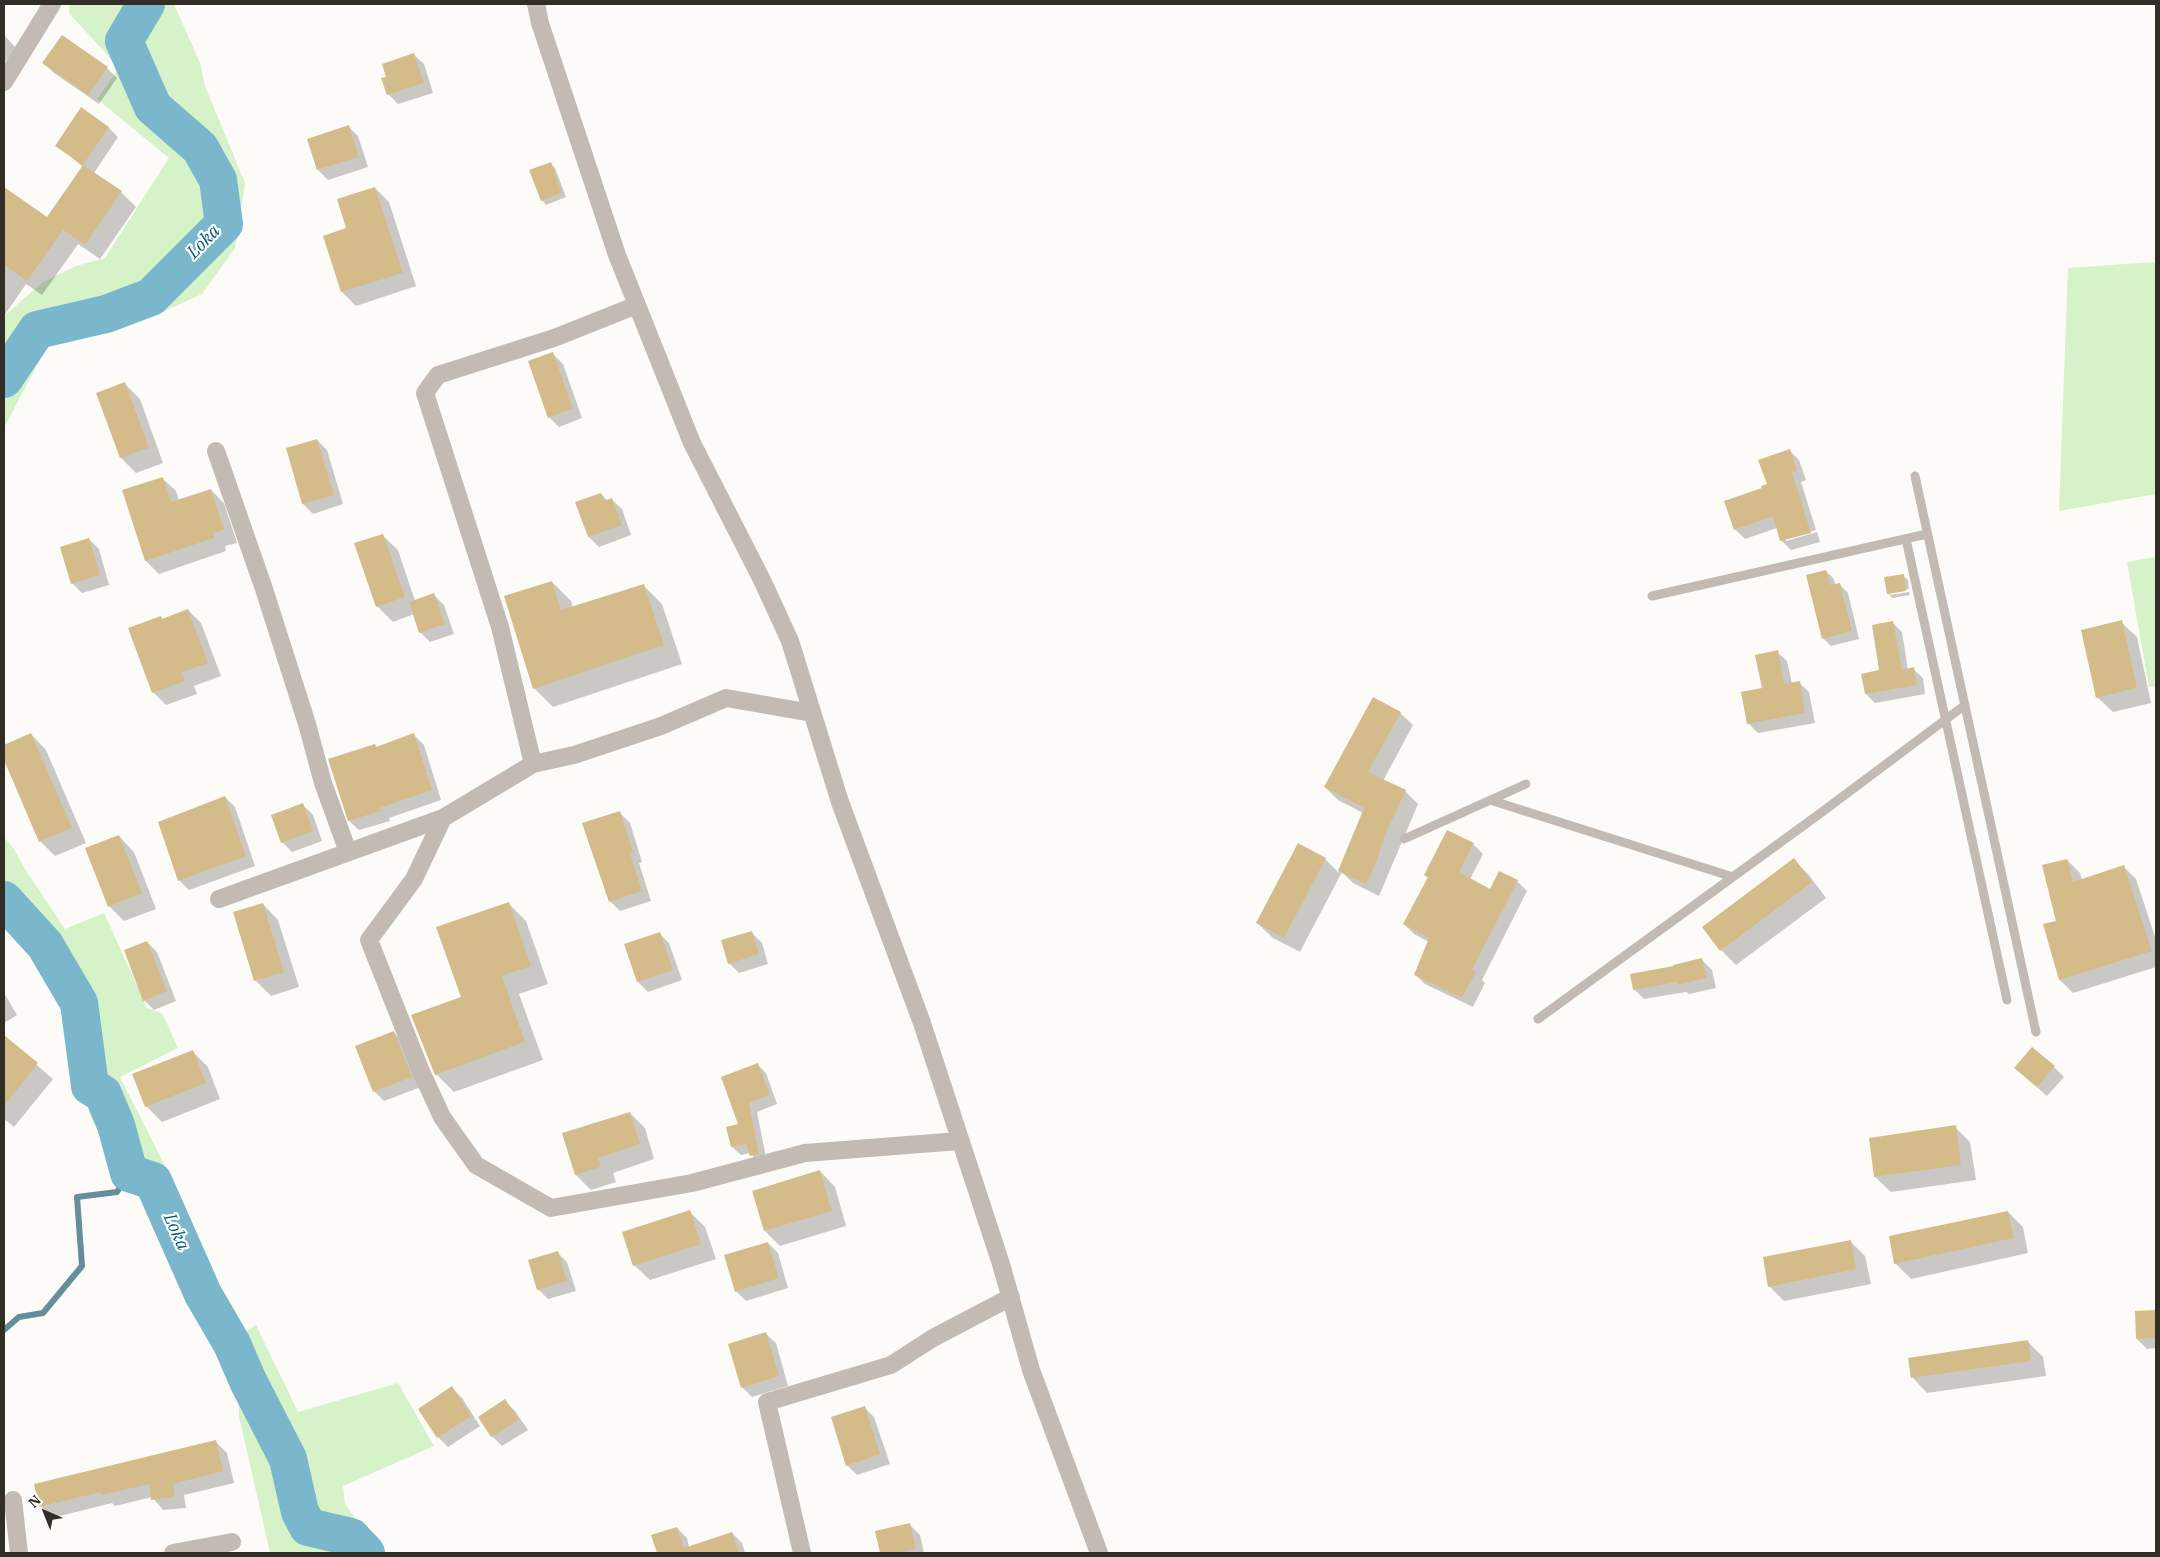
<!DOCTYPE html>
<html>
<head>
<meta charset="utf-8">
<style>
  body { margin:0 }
  #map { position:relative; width:2160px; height:1557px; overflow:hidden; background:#fdfbf7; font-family:"IBM Plex Serif",serif }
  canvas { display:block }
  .frame { position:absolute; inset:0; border:5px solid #322e26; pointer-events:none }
  .north { position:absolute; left:20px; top:1487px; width:50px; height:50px; -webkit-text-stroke:4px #fff; paint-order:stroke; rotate:316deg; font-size:14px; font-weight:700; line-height:20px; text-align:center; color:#322e26 }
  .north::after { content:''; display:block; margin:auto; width:18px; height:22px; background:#322e26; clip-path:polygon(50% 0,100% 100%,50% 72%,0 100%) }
</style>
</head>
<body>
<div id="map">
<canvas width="2160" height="1557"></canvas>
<div class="frame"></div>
<div class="north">N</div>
</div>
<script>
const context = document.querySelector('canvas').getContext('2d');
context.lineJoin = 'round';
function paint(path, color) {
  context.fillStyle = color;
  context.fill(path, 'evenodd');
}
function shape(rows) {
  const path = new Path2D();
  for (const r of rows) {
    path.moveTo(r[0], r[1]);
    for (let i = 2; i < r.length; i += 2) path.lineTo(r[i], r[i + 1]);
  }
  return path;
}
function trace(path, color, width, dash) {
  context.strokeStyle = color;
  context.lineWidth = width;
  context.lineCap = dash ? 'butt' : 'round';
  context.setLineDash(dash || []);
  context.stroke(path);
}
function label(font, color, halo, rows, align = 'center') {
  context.font = font + ' "IBM Plex Serif",serif';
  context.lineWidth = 4.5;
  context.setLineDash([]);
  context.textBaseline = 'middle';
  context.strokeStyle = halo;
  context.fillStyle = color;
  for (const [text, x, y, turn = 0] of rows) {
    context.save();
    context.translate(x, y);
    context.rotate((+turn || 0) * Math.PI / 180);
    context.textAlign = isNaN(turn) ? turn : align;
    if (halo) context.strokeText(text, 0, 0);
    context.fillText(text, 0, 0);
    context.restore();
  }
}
const green = shape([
  [70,4,174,4,200,63,205,86,245,183,235,248,202,294,149,318,85,325,48,344,4,428,4,316,43,282,76,266,105,258,169,158,97,99,119,68,69,13],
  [2156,262,2156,494,2059,511,2068,268],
  [2156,557,2156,686,2149,687,2127,562],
  [4,837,14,849,23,866,65,929,104,913,147,1008,162,1013,178,1048,120,1077,168,1172,130,1192,113,1165,89,1112,89,1059,68,1023,44,953,4,909],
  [256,1325,298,1412,398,1383,434,1446,343,1486,345,1504,379,1553,270,1553,239,1416,240,1367,229,1342]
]);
const shadow = shape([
  [4,35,17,49,4,63],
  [414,55,424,64,433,93,398,104,388,94,388,77],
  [44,63,107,68,117,78,99,104,54,73],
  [348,126,358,136,368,167,328,180,318,170],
  [108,127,118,137,94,173,121,192,136,207,100,259,78,244,42,295,26,284,4,316,4,188,48,218,83,167,56,145],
  [551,164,555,168,566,197,546,205,542,200],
  [375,188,389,202,416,286,356,306,342,292,325,236,348,229],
  [553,354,563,364,582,418,559,427,549,417],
  [125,384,140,399,163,463,136,473,121,458],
  [317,440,327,450,343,504,313,514,303,504],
  [1789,450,1799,460,1806,480,1801,482,1816,530,1786,538,1786,541,1817,532,1820,542,1791,550,1781,540,1777,528,1745,539,1735,529,1768,485],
  [162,478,176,491,179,501,211,490,224,503,237,543,225,546,226,551,159,574,146,561,124,490],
  [601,494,608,501,612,500,622,509,631,535,599,547,589,537],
  [382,535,398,550,415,601,434,595,444,605,454,634,430,642,420,632,414,614,393,622,377,606],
  [89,539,99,549,109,585,82,593,72,583],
  [1826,571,1834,579,1835,585,1840,585,1848,593,1859,639,1831,646,1823,638],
  [1903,576,1908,580,1909,589,1890,592,1890,595,1909,592,1910,595,1892,598,1888,593],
  [552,582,571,601,573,608,643,585,662,604,682,664,553,707,534,688],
  [188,610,201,623,221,676,194,686,197,694,166,705,153,692,160,617,163,620],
  [2121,622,2137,637,2151,703,2113,712,2097,697],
  [1893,623,1902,632,1908,670,1913,669,1923,678,1925,694,1875,703,1866,694,1880,671],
  [1777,652,1787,661,1792,684,1799,683,1809,692,1815,723,1758,733,1748,723],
  [1400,713,1413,725,1383,781,1405,791,1418,804,1379,896,1353,883,1342,872,1300,952,1273,938,1257,923,1325,859,1339,873,1363,813,1338,800,1325,787],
  [31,734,46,750,86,843,55,856,40,841,4,756,4,746],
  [414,735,424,745,441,800,389,818,390,821,359,830,349,821,375,745,377,747],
  [225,797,235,807,255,866,189,890,179,880],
  [303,805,313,815,322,841,292,852,282,842],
  [620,813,630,823,642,862,639,863,651,901,620,911,610,901],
  [119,836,134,852,156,909,124,921,109,906],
  [1473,844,1483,854,1470,879,1491,890,1499,873,1517,881,1527,891,1482,980,1485,983,1473,1007,1425,984,1415,974,1429,942,1414,934,1404,924,1428,878,1425,875],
  [1794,860,1809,875,1826,898,1736,965,1721,950,1704,928],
  [2067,860,2080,873,2082,880,2123,866,2136,879,2156,940,2156,967,2073,993,2060,980,2045,925,2057,922],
  [508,903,526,921,548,984,519,994,543,1060,454,1092,436,1074,463,998],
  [263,904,278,920,299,987,271,996,255,980],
  [659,933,669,943,682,980,648,992,638,982,626,945],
  [752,933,762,943,768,964,739,973,729,963],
  [147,942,157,952,176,1001,154,1010,144,1000],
  [1702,960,1712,970,1716,988,1689,994,1686,992,1644,999,1634,989,1675,967],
  [4,993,17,1015,4,1023],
  [393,1032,403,1042,421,1087,384,1101,374,1091],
  [9,1041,53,1079,14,1127,4,1119,4,1048],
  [193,1052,208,1067,220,1099,162,1122,146,1106,134,1075],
  [757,1064,766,1073,777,1104,757,1112,767,1162,760,1164,750,1153,741,1155,732,1147],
  [2054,1067,2064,1077,2047,1096,2026,1078],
  [630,1113,645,1128,654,1159,613,1173,616,1182,591,1190,576,1175,564,1134],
  [1955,1127,1970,1142,1976,1180,1891,1192,1875,1177,1870,1139],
  [820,1171,835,1187,846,1226,780,1246,765,1231],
  [690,1212,705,1227,716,1259,650,1280,634,1265],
  [2008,1212,2023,1227,2028,1253,1911,1279,1895,1263],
  [1850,1241,1865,1256,1871,1284,1784,1301,1769,1286],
  [768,1243,778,1253,788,1288,746,1301,736,1291],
  [557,1252,567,1262,576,1291,548,1299,538,1289],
  [2156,1311,2156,1348,2147,1349,2137,1339,2136,1312],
  [766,1334,776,1343,788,1386,752,1397,742,1387],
  [2028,1342,2043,1357,2046,1376,1927,1393,1912,1377],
  [452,1388,462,1398,480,1426,448,1447,438,1437,420,1409],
  [505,1401,515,1411,528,1430,502,1446,492,1436,480,1417],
  [864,1407,874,1417,890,1464,857,1475,847,1465],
  [215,1441,227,1453,234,1483,184,1495,186,1508,163,1510,152,1497,115,1506,112,1503,52,1518,41,1506],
  [910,1525,920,1535,924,1553,881,1553,877,1532],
  [677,1528,687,1538,689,1547,732,1533,742,1543,745,1553,658,1553,652,1536]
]);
const stream = shape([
  [4,1330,19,1317,43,1313,82,1266,77,1197,117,1192,129,1173]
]);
const river = shape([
  [4,379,37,330,106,314,151,297,224,224,218,180,200,148,153,107,124,41,146,4],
  [4,900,45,945,79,1003,90,1086,103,1094,116,1125,129,1173,153,1181,203,1294,232,1344,248,1381,288,1459,300,1512,308,1527,351,1537,366,1553]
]);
const building = shape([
  [62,35,108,67,88,95,42,63],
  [414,53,424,83,387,95,381,78,386,77,382,64],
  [81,107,109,127,83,165,55,146],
  [349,125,359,157,317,170,307,139],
  [551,162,562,193,541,201,529,170],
  [83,165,122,191,85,245,63,230,27,281,4,265,4,187,47,217],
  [375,187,403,273,341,292,323,236,346,228,337,199],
  [553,352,573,408,548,418,528,361],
  [125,382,149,448,120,458,96,393],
  [317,439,334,495,302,504,286,448],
  [1790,449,1797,471,1792,472,1811,533,1780,541,1773,516,1734,530,1724,501,1762,488,1761,486,1767,484,1758,460],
  [163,477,171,502,211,489,224,530,213,533,214,538,145,561,122,490],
  [601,493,604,501,612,498,622,525,588,537,575,502],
  [383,534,405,597,376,607,354,543],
  [89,538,100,575,71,584,60,547],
  [1826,570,1830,585,1840,583,1852,631,1822,639,1806,575],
  [1904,574,1906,591,1887,594,1884,577],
  [552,581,561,610,644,584,664,645,533,689,504,596],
  [434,593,445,624,419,633,409,602],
  [188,609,208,663,181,673,185,681,152,693,128,628,161,616,162,619],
  [2122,620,2137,688,2096,698,2081,630],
  [1893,621,1902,670,1914,667,1917,685,1865,694,1861,674,1879,670,1872,625],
  [1778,650,1784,684,1800,681,1805,713,1747,724,1741,692,1762,688,1755,655],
  [1373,697,1401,712,1368,772,1406,790,1385,835,1376,863,1366,884,1338,871,1364,808,1324,787],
  [31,733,72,828,39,842,4,760,4,745],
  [414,733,432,790,380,808,381,811,348,821,328,759,375,744,376,747],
  [225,796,246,856,178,881,158,822],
  [303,803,313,831,281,843,271,815],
  [620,811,633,852,630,853,642,891,609,902,582,823],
  [1447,830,1474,843,1459,872,1490,889,1499,871,1518,880,1472,970,1476,972,1462,998,1414,975,1429,938,1403,924,1428,877,1424,875],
  [119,835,142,893,108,907,85,848],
  [1298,843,1326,858,1284,938,1256,923],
  [1794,858,1812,882,1720,951,1702,927],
  [2067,859,2073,882,2124,865,2152,951,2059,980,2043,924,2056,921,2042,865],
  [509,902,531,966,502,976,525,1042,435,1075,411,1015,461,997,436,927],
  [263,903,284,972,254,981,233,912],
  [752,931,759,954,728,964,721,940],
  [660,932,673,970,637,982,624,944],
  [147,941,167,991,143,1001,124,950],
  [1702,958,1707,978,1678,985,1677,982,1633,990,1630,974,1674,966,1673,965],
  [394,1031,412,1077,373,1092,355,1046],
  [4,1035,38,1063,4,1106],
  [2032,1047,2055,1066,2037,1087,2014,1068],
  [193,1050,206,1083,145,1107,132,1074],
  [758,1063,770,1095,749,1103,759,1154,750,1156,746,1144,731,1147,726,1127,738,1124,721,1077],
  [630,1112,640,1144,598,1158,601,1167,575,1175,562,1133],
  [1956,1125,1961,1165,1874,1177,1869,1138],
  [820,1170,832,1211,764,1231,752,1191],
  [690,1210,701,1244,633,1266,622,1232],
  [2008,1211,2014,1238,1894,1264,1889,1236],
  [1851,1240,1856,1269,1768,1287,1763,1257],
  [768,1242,779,1278,735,1292,724,1255],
  [558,1251,567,1281,537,1290,528,1260],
  [2156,1310,2156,1338,2136,1339,2135,1311],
  [766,1332,779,1376,741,1388,728,1344],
  [2028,1340,2031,1361,1911,1378,1908,1358],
  [452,1386,471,1416,437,1438,418,1409],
  [505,1399,519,1420,491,1437,478,1417],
  [865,1406,880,1454,846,1466,831,1417],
  [216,1440,223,1471,173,1484,175,1497,151,1500,149,1484,102,1495,101,1492,39,1507,34,1484],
  [910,1523,916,1549,896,1553,880,1553,875,1531],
  [677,1527,684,1548,732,1532,739,1553,657,1553,651,1535]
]);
const lane = shape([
  [1915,476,2036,1032],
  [1906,539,2007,1000],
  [1652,596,1927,534],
  [1490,800,1733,877],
  [1404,839,1526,784],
  [1538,1019,1822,812,1965,705]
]);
const street = shape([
  [536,4,540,23,617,255,692,443,762,580,790,641,840,802,922,1023,1001,1264,1031,1370,1099,1553],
  [4,82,52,4],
  [216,451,264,589,307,724,323,783,348,852],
  [533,764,500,627,425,393,438,375,554,338,637,305],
  [443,818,414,879,369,940,420,1069,442,1117,476,1165,551,1208,692,1183,805,1153,959,1141],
  [219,899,443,818,533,764,574,755,661,726,726,698,812,713],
  [13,1500,19,1553],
  [173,1553,232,1542],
  [802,1553,767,1402,891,1365,933,1338,1011,1297]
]);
const waterNames = [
  ["Loka",204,242,-46],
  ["Loka",176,1232,66]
];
paint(green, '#d5f2c8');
paint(shadow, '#0003');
trace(stream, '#648e9b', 6);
trace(river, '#7ab7cd', 38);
paint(building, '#d4bb8a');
trace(lane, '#c3bab4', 9);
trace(street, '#c3bab4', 18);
label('italic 18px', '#00576e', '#fff', waterNames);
</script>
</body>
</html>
